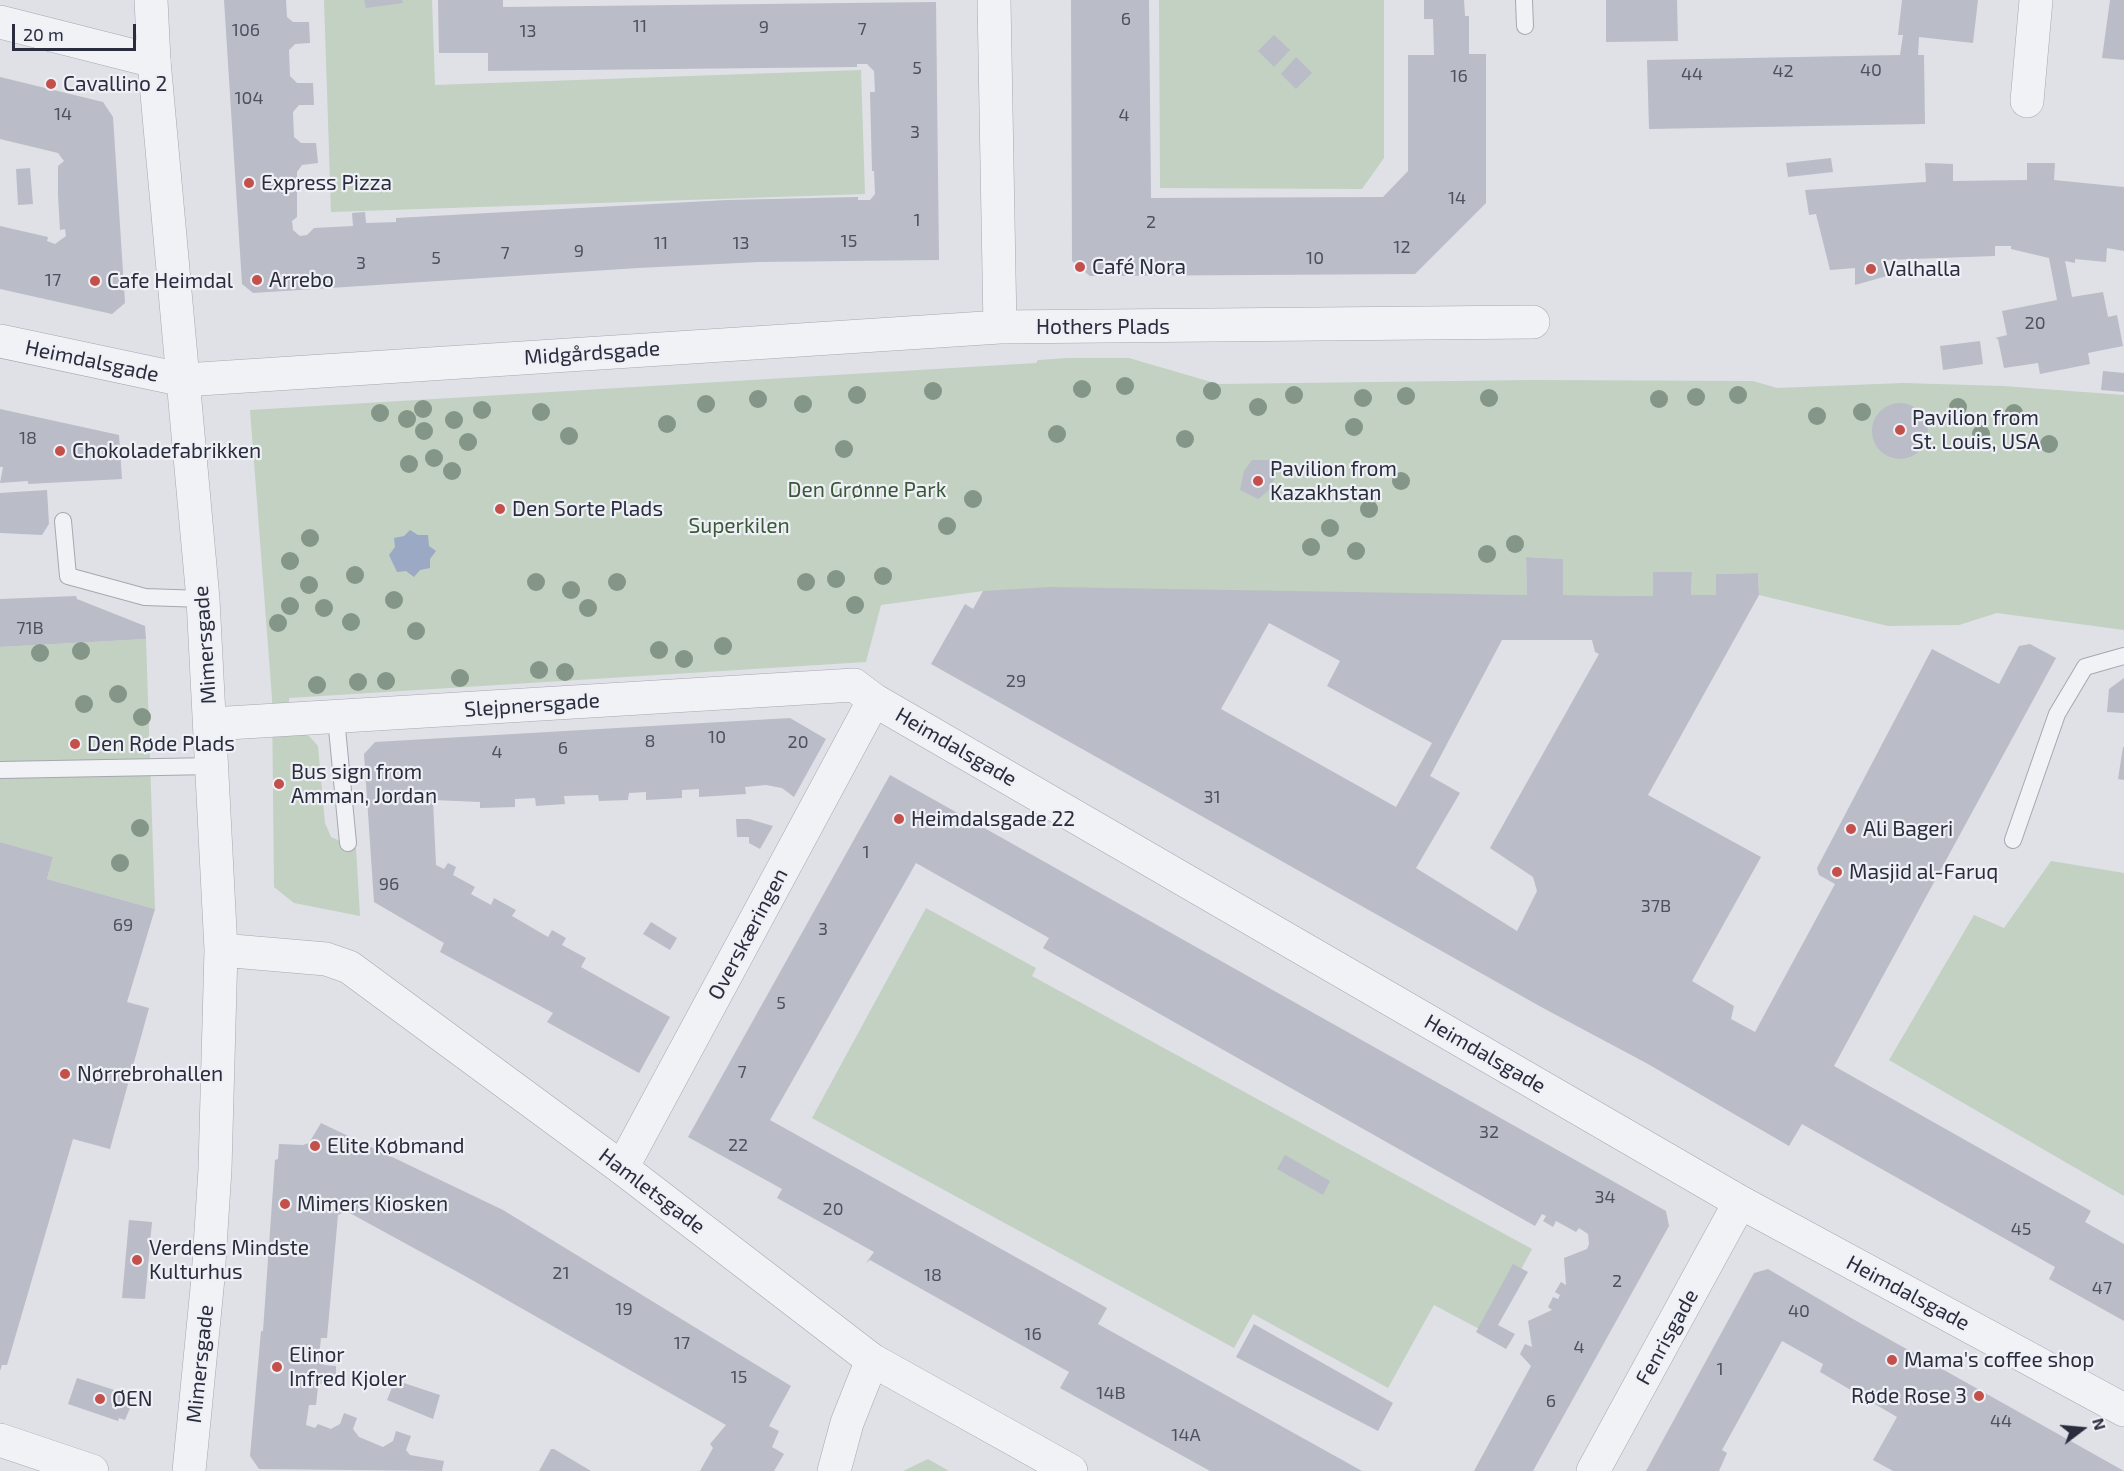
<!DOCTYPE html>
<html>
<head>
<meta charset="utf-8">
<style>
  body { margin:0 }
  #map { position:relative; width:2124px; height:1471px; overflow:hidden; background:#dfe1e7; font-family:"Exo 2",sans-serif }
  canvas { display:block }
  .north { position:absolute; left:2052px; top:1399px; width:60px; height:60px; -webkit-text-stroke:4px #eef0f5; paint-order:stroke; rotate:74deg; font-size:16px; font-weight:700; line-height:24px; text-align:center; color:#292d3d }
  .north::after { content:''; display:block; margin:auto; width:21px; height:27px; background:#292d3d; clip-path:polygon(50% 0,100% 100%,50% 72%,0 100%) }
  .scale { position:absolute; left:12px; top:24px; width:124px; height:27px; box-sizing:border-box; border:3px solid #292d3d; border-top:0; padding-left:8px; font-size:18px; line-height:21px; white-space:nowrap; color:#292d3d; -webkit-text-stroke:4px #eef0f5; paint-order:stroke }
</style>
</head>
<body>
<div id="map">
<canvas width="2124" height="1471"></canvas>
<div class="north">N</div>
<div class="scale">20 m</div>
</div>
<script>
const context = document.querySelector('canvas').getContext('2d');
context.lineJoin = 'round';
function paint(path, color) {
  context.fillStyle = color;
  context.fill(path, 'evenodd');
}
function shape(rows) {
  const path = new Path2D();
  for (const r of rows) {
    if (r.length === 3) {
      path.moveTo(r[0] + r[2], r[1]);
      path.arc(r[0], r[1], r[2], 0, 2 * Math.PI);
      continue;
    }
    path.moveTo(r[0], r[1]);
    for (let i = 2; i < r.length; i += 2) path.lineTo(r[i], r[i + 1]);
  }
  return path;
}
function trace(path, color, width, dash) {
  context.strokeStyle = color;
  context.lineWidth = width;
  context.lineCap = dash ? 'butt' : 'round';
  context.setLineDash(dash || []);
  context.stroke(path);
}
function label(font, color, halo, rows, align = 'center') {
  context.font = font + ' "Exo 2",sans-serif';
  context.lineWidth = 4.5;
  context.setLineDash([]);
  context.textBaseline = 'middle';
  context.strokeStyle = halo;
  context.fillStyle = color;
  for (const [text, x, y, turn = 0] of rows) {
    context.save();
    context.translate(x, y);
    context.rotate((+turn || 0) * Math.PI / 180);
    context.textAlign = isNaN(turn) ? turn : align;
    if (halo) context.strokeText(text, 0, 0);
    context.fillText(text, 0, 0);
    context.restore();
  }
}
const green = shape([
  [324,0,432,0,435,85,861,70,865,194,331,212],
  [1159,0,1384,0,1384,158,1362,189,1160,188],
  [1068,358,1129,358,1218,384,1532,380,1753,381,1777,388,1903,383,2003,386,2124,395,2124,630,1997,613,1959,625,1888,626,1759,595,1758,573,1716,574,1716,595,1691,595,1692,573,1653,572,1653,596,1563,595,1563,559,1526,557,1527,595,983,591,881,605,866,662,289,698,290,730,309,736,318,746,325,823,331,837,356,848,360,916,294,903,274,887,272,698,250,410,1036,363,1038,360],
  [146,639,155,909,47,879,53,857,0,842,0,647],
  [2051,861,2124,873,2124,1196,1889,1060,1974,915,2004,928],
  [926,908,1036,968,1032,976,1532,1249,1487,1333,1434,1305,1388,1388,1253,1314,1234,1348,812,1118],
  [928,1459,949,1471,903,1471]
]);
const water = shape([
  [410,530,418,535,428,535,429,546,436,551,430,559,430,568,420,570,414,577,406,571,397,572,389,555,395,547,394,538,404,536]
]);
const building = shape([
  [224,0,286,0,287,17,293,22,309,22,310,43,295,44,289,50,290,76,297,83,313,83,314,105,299,105,293,112,294,137,301,143,316,143,318,163,302,165,297,172,297,217,292,221,293,230,300,236,307,235,314,228,353,226,352,213,365,212,366,223,396,222,396,218,727,200,858,197,858,200,870,200,875,194,874,171,872,171,870,92,875,92,874,71,867,64,857,64,857,67,488,71,488,53,439,53,438,0,503,0,503,7,936,2,939,260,759,262,638,268,253,293,242,284],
  [364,0,402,0,403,3,366,8],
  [1071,0,1149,0,1151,198,1383,197,1408,171,1408,55,1434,55,1433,19,1424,19,1424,0,1464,0,1465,16,1469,16,1469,54,1486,54,1486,203,1415,274,1090,276,1072,261],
  [1606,0,1677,0,1678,41,1606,42],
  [1902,0,1978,0,1973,43,1919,37,1918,55,1924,55,1925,124,1649,129,1647,60,1900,55,1903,35,1898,35],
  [2110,0,2124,0,2124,60,2102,58],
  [1274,35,1290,50,1274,67,1258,51],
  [1296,57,1312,73,1296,89,1281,74],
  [0,77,103,102,113,117,125,303,112,314,0,289,0,226,48,237,47,241,55,244,66,236,65,229,60,230,58,195,58,166,64,161,58,153,0,139],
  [1831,158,1833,172,1788,177,1786,163],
  [1925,163,1953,164,1953,181,2027,180,2027,163,2055,163,2054,180,2124,187,2124,251,2107,248,2106,262,2075,259,2075,263,2065,261,2072,297,2103,292,2108,317,2117,315,2123,346,2088,353,2090,364,2040,374,2038,363,2004,368,1998,339,1995,338,2007,335,2002,311,2057,300,2049,258,2011,249,2011,246,1995,246,1995,256,1886,260,1887,276,1855,285,1855,268,1830,270,1816,214,1809,215,1805,190,1926,182],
  [30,168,33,204,18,205,16,169],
  [1980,341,1983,364,1943,370,1940,346],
  [2103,371,2124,373,2124,392,2101,390],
  [1900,431,28],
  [0,409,119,435,122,479,28,484,28,481,0,483,3,467,0,467],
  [1252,460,1269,460,1277,473,1270,489,1258,499,1240,490,1244,471],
  [47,490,49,524,42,535,0,533,0,493],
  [1526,557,1563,559,1563,595,1653,596,1653,572,1692,572,1691,595,1716,595,1716,574,1758,573,1759,595,1648,795,1761,857,1692,981,1734,1006,1731,1019,1755,1032,1835,884,1819,875,1817,868,1932,649,1999,684,2019,646,2030,644,2056,658,1834,1066,2091,1211,2085,1222,2124,1244,2124,1321,2049,1279,2055,1267,1802,1124,1789,1146,1648,1064,1543,1008,931,664,965,604,973,609,983,591,1050,587,1527,595],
  [1269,623,1340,661,1327,686,1432,743,1396,807,1221,709],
  [1502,640,1592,640,1595,652,1599,654,1490,848,1533,877,1537,891,1517,931,1416,868,1460,793,1430,776],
  [76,596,77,599,145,626,146,639,0,647,0,599],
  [2124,678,2124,713,2107,712,2109,689],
  [790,718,826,739,794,797,782,788,766,785,745,787,746,794,699,797,699,789,682,790,682,798,646,800,646,792,629,793,628,800,599,801,598,795,564,796,565,804,536,806,535,798,515,799,515,807,480,808,480,802,433,800,436,865,444,869,448,863,456,867,453,875,475,887,471,894,491,905,494,898,516,910,512,916,548,937,552,930,566,938,562,945,586,958,581,967,670,1017,639,1073,547,1022,553,1013,440,952,444,943,374,902,364,754,375,742],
  [2123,747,2124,747,2124,780,2118,779],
  [890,775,1666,1211,1669,1226,1533,1471,1474,1471,1531,1366,1520,1354,1525,1344,1532,1347,1528,1321,1552,1310,1548,1307,1553,1297,1558,1299,1560,1295,1555,1292,1561,1282,1566,1285,1564,1258,1587,1249,1589,1244,1588,1234,1579,1228,1576,1232,1556,1221,1553,1227,1543,1221,1546,1216,1542,1214,1535,1226,1043,948,1049,938,916,863,770,1120,1107,1308,1098,1324,1362,1471,1210,1471,1060,1388,1069,1372,870,1260,866,1263,874,1252,777,1198,782,1189,688,1137],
  [736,819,749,819,773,826,760,849,749,843,749,837,737,837],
  [0,842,53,857,47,879,155,909,127,1002,149,1008,110,1149,73,1139,7,1365,2,1365,0,1371],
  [651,922,677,938,670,950,643,934],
  [321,1123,503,1210,791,1386,769,1426,779,1431,772,1447,784,1454,774,1471,700,1471,713,1448,710,1444,726,1425,465,1276,346,1211,338,1215,327,1338,321,1338,319,1357,324,1365,336,1366,336,1380,325,1380,318,1387,316,1405,309,1405,306,1425,315,1428,318,1424,331,1429,340,1424,344,1413,357,1418,353,1429,359,1437,383,1447,393,1441,396,1431,411,1436,406,1450,410,1455,444,1461,442,1471,259,1469,250,1456,261,1331,263,1331,275,1160,278,1159,279,1144,303,1145,309,1143],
  [1285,1155,1330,1181,1323,1195,1277,1169],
  [129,1220,152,1222,145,1299,122,1298],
  [1513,1264,1528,1272,1498,1325,1515,1334,1506,1349,1476,1332],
  [1768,1269,1853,1319,2124,1471,1893,1471,1873,1460,1897,1417,1820,1372,1823,1364,1782,1341,1722,1450,1727,1453,1719,1471,1646,1471,1754,1273],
  [1254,1324,1393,1403,1378,1431,1236,1357],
  [77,1378,127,1394,126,1398,133,1401,125,1420,119,1418,118,1421,68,1404],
  [395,1380,440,1395,433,1419,387,1400],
  [551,1449,554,1449,591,1471,539,1471]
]);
const service = shape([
  [1524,0,1525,26],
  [63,521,68,576,145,597,203,599],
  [336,718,348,843],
  [0,770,213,766],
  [2013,840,2057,714,2085,667,2124,656]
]);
const minor = shape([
  [994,0,1000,327],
  [0,22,154,61],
  [2027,101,2036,0],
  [0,341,184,380,1000,327,1533,322],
  [211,724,854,685,874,700,1740,1202,2124,1410],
  [622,1168,874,700],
  [0,1440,92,1471],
  [834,1471,847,1423,872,1360],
  [1593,1471,1740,1202]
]);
const tertiary = shape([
  [151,0,154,61,203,599,221,950,215,1169,208,1278,189,1471],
  [221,950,326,959,349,967,622,1168,872,1360,1071,1471]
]);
const trees = [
  [1125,386],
  [1082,389],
  [933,391],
  [1212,391],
  [857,395],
  [1294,395],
  [1738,395],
  [1406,396],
  [1696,397],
  [1363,398],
  [1489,398],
  [758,399],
  [1659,399],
  [706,404],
  [803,404],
  [1258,407],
  [1958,407],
  [423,409],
  [482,410],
  [541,412],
  [1862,412],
  [380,413],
  [2014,413],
  [1817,416],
  [407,419],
  [454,420],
  [667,424],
  [1354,427],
  [424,431],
  [1057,434],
  [1981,434],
  [569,436],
  [1185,439],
  [468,442],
  [2049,444],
  [844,449],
  [434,458],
  [409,464],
  [452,471],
  [1401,481],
  [973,499],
  [1369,509],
  [947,526],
  [1330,528],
  [310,538],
  [1515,544],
  [1311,547],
  [1356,551],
  [1487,554],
  [290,561],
  [355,575],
  [883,576],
  [836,579],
  [536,582],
  [617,582],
  [806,582],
  [309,585],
  [571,590],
  [394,600],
  [855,605],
  [290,606],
  [324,608],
  [588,608],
  [351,622],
  [278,623],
  [416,631],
  [723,646],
  [659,650],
  [81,651],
  [40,653],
  [684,659],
  [539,670],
  [565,672],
  [460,678],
  [386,681],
  [358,682],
  [317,685],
  [118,694],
  [84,704],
  [142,717],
  [140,828],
  [120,863]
];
const markers = [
  [51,84,6,"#c4504c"],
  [249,183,6,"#c4504c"],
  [1080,267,6,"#c4504c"],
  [1871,269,6,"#c4504c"],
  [257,280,6,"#c4504c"],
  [95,281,6,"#c4504c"],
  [1900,430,6,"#c4504c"],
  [60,451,6,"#c4504c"],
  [1258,481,6,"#c4504c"],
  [500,509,6,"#c4504c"],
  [75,744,6,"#c4504c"],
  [279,784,6,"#c4504c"],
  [899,819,6,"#c4504c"],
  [1851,829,6,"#c4504c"],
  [1837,872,6,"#c4504c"],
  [65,1074,6,"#c4504c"],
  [315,1146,6,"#c4504c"],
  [285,1204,6,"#c4504c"],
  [137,1260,6,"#c4504c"],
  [1892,1360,6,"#c4504c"],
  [277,1367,6,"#c4504c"],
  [1979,1396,6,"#c4504c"],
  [100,1399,6,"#c4504c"]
];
const numberNames = [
  ["6",1126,19],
  ["11",640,26],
  ["9",764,27],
  ["7",862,29],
  ["106",246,30],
  ["13",528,31],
  ["5",917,68],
  ["40",1871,70],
  ["42",1783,71],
  ["44",1692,74],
  ["16",1459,76],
  ["104",249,98],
  ["14",63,114],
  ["4",1124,115],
  ["3",915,132],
  ["14",1457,198],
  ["1",917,220],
  ["2",1151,222],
  ["15",849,241],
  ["11",661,243],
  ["13",741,243],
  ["12",1402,247],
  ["9",579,251],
  ["7",505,253],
  ["5",436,258],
  ["10",1315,258],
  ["3",361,263],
  ["17",53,280],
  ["20",2035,323],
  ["18",28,438],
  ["71B",30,628],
  ["29",1016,681],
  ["10",717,737],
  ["8",650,741],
  ["20",798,742],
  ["6",563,748],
  ["4",497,752],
  ["31",1212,797],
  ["1",866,852],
  ["96",389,884],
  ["37B",1656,906],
  ["69",123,925],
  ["3",823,929],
  ["5",781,1003],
  ["7",742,1072],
  ["32",1489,1132],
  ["22",738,1145],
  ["34",1605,1197],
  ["20",833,1209],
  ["45",2021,1229],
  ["21",561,1273],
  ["18",933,1275],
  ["2",1617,1281],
  ["47",2102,1288],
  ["19",624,1309],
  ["40",1799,1311],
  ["16",1033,1334],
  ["17",682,1343],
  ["4",1579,1347],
  ["1",1720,1369],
  ["15",739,1377],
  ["14B",1111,1393],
  ["6",1551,1401],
  ["44",2001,1421],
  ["14A",1186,1435]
];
const poiNames = [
  ["Cavallino 2",63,84],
  ["Express Pizza",261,183],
  ["Café Nora",1092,267],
  ["Valhalla",1883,269],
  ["Arrebo",269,280],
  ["Cafe Heimdal",107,281],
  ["Pavilion from",1912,418],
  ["St. Louis, USA",1912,442],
  ["Chokoladefabrikken",72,451],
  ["Pavilion from",1270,469],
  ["Kazakhstan",1270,493],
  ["Den Sorte Plads",512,509],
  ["Den Røde Plads",87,744],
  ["Bus sign from",291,772],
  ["Amman, Jordan",291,796],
  ["Heimdalsgade 22",911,819],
  ["Ali Bageri",1863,829],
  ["Masjid al-Faruq",1849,872],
  ["Nørrebrohallen",77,1074],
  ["Elite Købmand",327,1146],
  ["Mimers Kiosken",297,1204],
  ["Verdens Mindste",149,1248],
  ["Kulturhus",149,1272],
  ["Elinor",289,1355],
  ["Infred Kjoler",289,1379],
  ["Mama's coffee shop",1904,1360],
  ["Røde Rose 3",1967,1396,"right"],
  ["ØEN",112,1399]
];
const streetNames = [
  ["Hothers Plads",1103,327],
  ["Midgårdsgade",592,353,-4],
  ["Heimdalsgade",92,361,12],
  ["Mimersgade",205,645,-94],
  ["Slejpnersgade",532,705,-4],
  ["Heimdalsgade",956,747,30],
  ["Overskæringen",748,934,-62],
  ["Heimdalsgade",1485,1054,30],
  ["Hamletsgade",652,1191,37],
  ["Heimdalsgade",1908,1293,28],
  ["Fenrisgade",1667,1337,-61],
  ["Mimersgade",200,1364,-84]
];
const parkNames = [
  ["Den Grønne Park",867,490],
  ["Superkilen",739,526]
];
paint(green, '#c2d1c1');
paint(water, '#9ca9c5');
paint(building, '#babcc7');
trace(service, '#a5a7b1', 18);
trace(minor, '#a5a7b1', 34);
trace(tertiary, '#a5a7b1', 34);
trace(service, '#f1f2f6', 16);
trace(minor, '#f1f2f6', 33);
trace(tertiary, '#f1f2f6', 33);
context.fillStyle = '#839687';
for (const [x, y] of trees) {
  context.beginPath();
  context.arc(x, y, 9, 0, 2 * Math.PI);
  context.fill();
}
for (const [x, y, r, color] of markers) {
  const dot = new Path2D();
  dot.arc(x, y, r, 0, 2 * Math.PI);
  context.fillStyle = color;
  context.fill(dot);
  trace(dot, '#eef0f5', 2);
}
label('18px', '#4d5160', null, numberNames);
label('21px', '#292d3d', '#eef0f5', poiNames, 'left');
label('21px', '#292d3d', '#eef0f5', streetNames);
label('21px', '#385838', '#eef0f5', parkNames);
</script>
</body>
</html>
